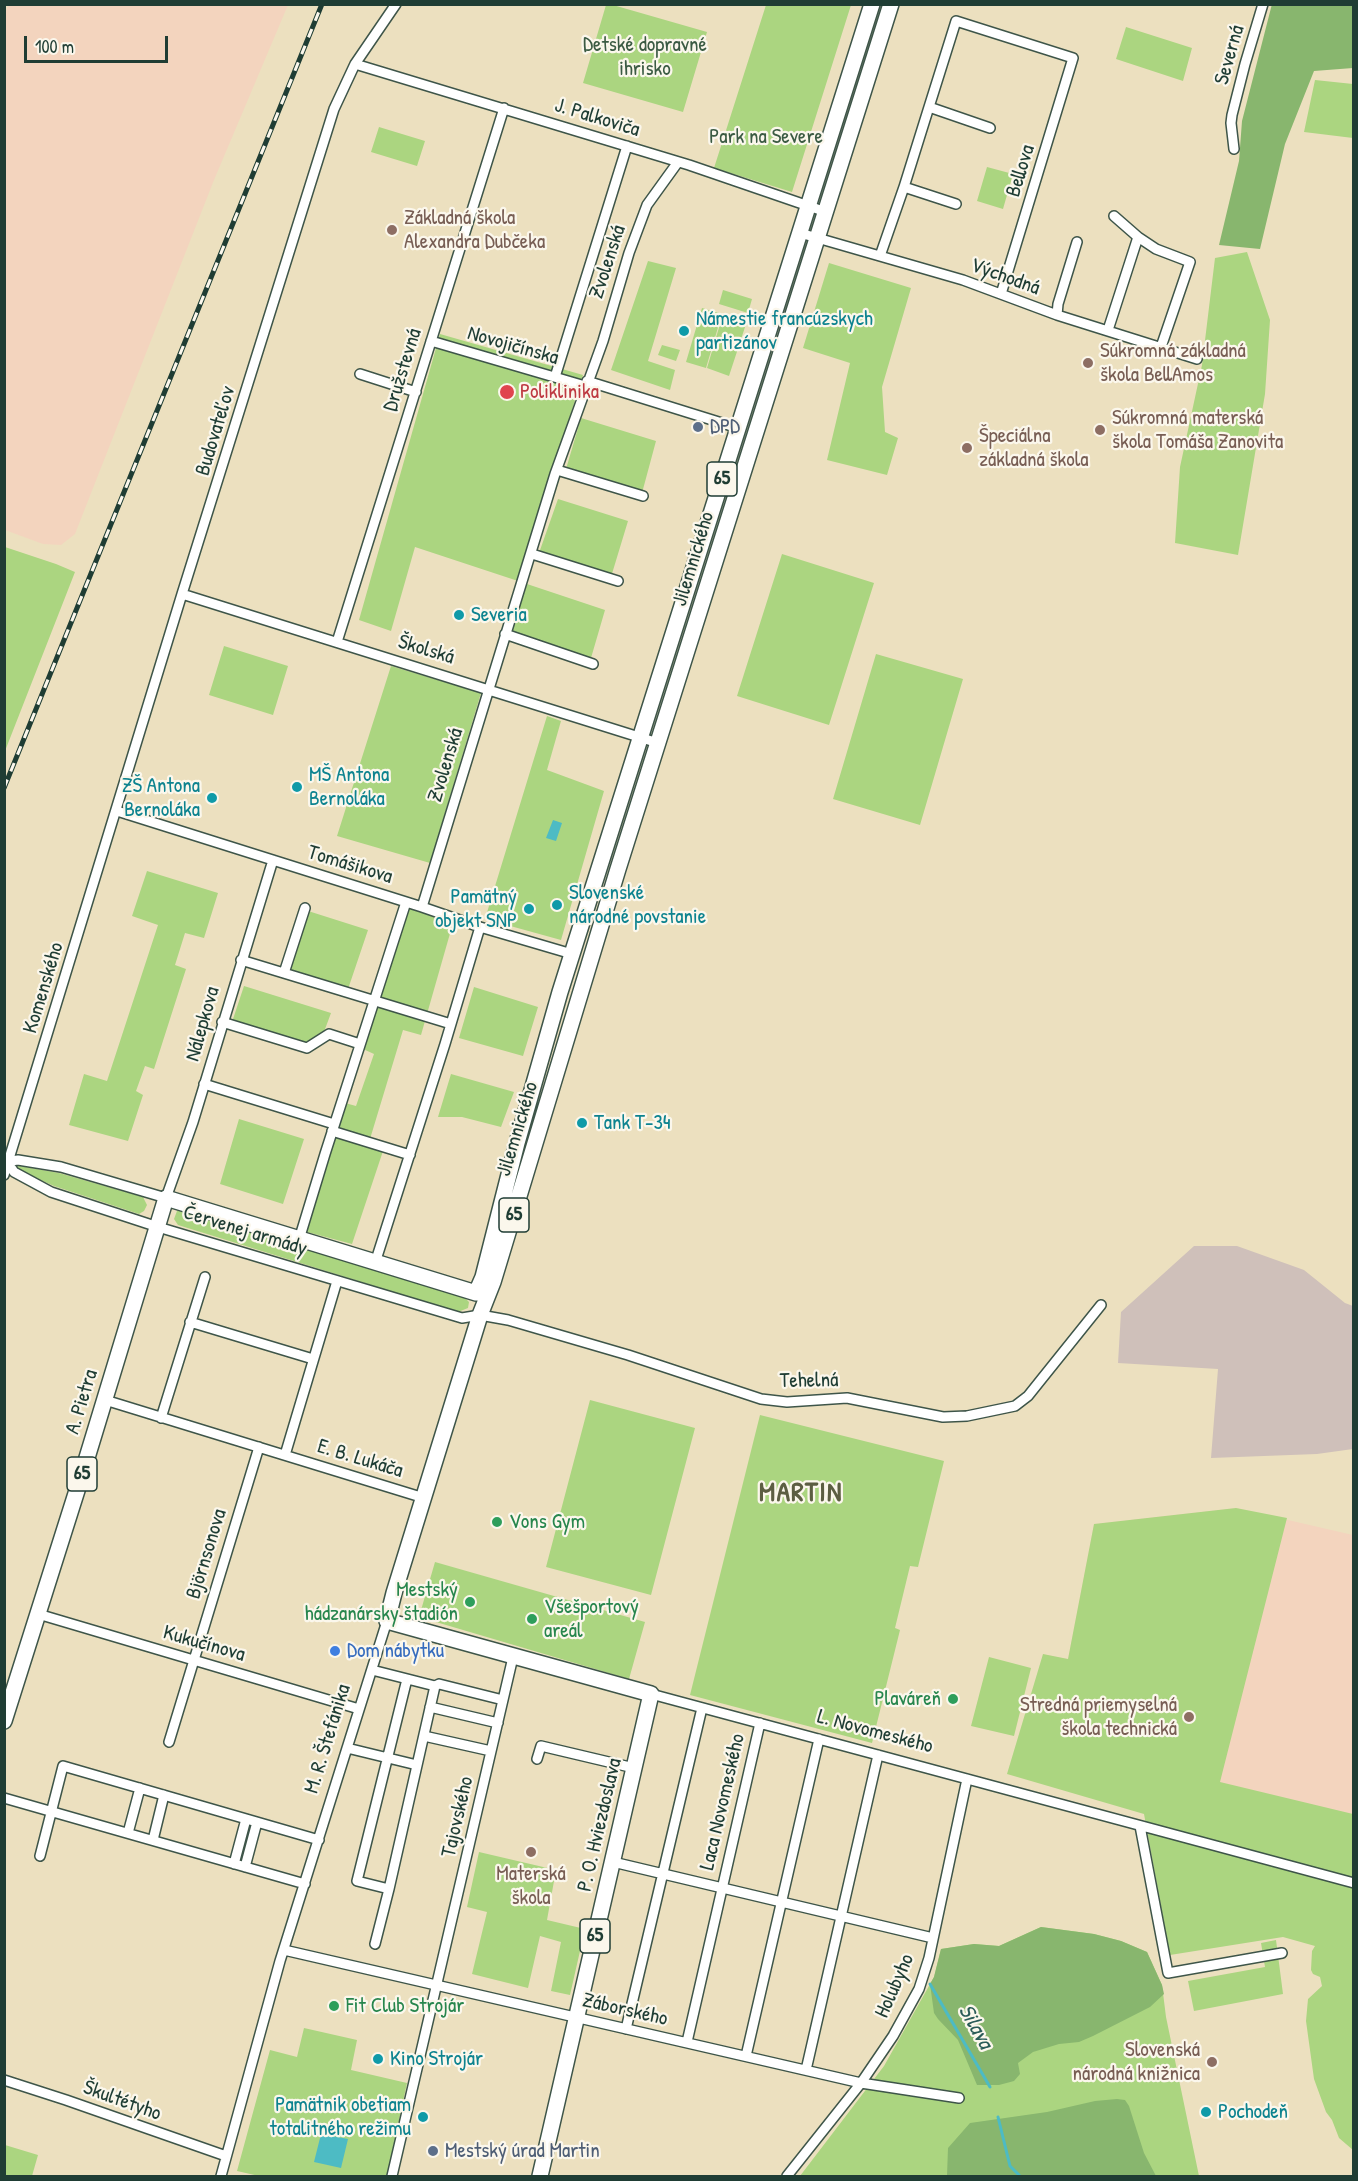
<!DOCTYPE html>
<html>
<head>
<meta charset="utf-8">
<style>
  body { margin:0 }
  #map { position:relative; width:1358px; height:2181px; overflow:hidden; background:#ece0bf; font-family:"Patrick Hand",sans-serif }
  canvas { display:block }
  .frame { position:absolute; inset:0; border:6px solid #1f3d34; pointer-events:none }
  .scale { position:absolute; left:24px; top:36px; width:144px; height:27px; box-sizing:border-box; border:3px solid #1f3d34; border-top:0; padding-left:8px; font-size:18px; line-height:21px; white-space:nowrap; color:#1f3d34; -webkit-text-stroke:4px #fbf7ec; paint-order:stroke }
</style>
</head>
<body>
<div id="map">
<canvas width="1358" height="2181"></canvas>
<div class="frame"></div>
<div class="scale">100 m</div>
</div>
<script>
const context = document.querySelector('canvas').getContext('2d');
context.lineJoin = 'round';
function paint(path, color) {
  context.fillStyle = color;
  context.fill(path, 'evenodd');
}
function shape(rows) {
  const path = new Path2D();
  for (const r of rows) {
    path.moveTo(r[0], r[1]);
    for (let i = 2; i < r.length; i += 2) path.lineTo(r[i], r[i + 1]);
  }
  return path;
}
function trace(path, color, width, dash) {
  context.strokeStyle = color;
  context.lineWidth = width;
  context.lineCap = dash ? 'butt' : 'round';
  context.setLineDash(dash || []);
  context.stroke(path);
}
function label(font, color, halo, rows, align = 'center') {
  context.font = font + ' "Patrick Hand",sans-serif';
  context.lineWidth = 4.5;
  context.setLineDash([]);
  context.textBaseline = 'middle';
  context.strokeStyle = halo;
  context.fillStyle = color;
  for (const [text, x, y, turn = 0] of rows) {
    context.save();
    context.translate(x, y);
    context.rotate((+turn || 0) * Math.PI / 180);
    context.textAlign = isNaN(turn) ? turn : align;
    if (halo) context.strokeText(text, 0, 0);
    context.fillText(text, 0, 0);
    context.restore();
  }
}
const built = shape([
  [9,4,288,5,214,180,75,534,61,545,43,544,5,530,4,15],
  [1236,1508,1353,1535,1353,1871,1153,1812,1043,1654,1068,1659,1094,1524]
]);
const industrial = shape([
  [1194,1246,1237,1246,1304,1270,1345,1303,1353,1306,1353,1449,1317,1454,1211,1458,1218,1369,1118,1363,1121,1312]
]);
const green = shape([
  [606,5,613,5,707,32,683,112,583,83],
  [766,5,851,5,792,192,714,168],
  [1126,27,1192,48,1183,81,1116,59],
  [1315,80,1353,84,1353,138,1304,132],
  [379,127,425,141,417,166,371,152],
  [987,167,1013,174,1003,209,977,201],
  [1247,252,1270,320,1265,394,1238,555,1175,543,1180,467,1202,365,1215,258],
  [648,261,676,268,648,361,675,370,670,390,611,370],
  [829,263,911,288,882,387,885,432,898,438,887,475,827,460,850,363,803,348],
  [723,290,752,299,748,313,719,304],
  [702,308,722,314,706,368,686,362],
  [723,314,747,321,729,376,707,368],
  [440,334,583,375,518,581,415,547,391,631,359,620],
  [662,345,680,350,676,361,658,355],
  [581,418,656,441,642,493,566,469],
  [558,499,628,521,611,577,539,553],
  [5,547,56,564,75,572,5,751],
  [782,554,874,583,829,725,737,696],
  [527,584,605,610,591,658,512,631],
  [224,646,288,666,273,715,209,695],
  [876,654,963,679,920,825,833,799],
  [391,666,481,693,430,863,337,836],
  [547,716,561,721,547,770,604,791,561,940,485,919],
  [147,871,218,893,204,938,185,933,175,965,186,969,154,1069,145,1066,136,1091,143,1095,128,1141,69,1125,84,1074,107,1081,158,925,132,916],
  [408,908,453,923,421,1035,403,1030,370,1139,338,1127,345,1103,356,1106,374,1054,363,1049],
  [305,910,368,930,346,995,283,972],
  [244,986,331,1013,318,1048,232,1022],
  [474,987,538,1007,523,1056,459,1038],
  [451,1074,514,1092,501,1127,462,1117,438,1117],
  [239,1119,304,1139,283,1204,220,1184],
  [335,1137,383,1151,352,1244,307,1232],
  [14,1165,59,1173,143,1197,147,1205,144,1211,139,1214,54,1186,16,1169],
  [184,1209,463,1296,469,1302,468,1308,458,1312,178,1225,174,1219,177,1211],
  [590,1400,695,1428,651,1595,546,1567],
  [760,1415,944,1461,918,1567,910,1566,895,1628,900,1630,872,1743,690,1695],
  [1236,1508,1287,1518,1220,1782,1353,1814,1353,2154,1353,2150,1339,2138,1332,2120,1326,2112,1314,2079,1306,2021,1308,1999,1322,1986,1320,1977,1313,1974,1311,1970,1312,1951,1315,1946,1283,1937,1170,1955,1144,1814,1007,1774,1043,1654,1068,1659,1094,1524],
  [435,1562,645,1622,629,1679,419,1617],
  [989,1657,1031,1668,1014,1736,971,1726],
  [479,1852,556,1870,547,1920,585,1929,570,1995,551,1991,561,1942,540,1936,528,1988,472,1974,487,1912,467,1907],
  [1041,1927,1094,1934,1121,1941,1147,1952,1162,1985,1166,2017,1199,2176,800,2176,884,2066,934,1977,941,1949,974,1944,999,1946],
  [1276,1940,1283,1994,1194,2011,1188,1981,1265,1967,1261,1943],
  [304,2028,357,2040,351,2070,407,2083,387,2176,259,2176,237,2171,270,2050,297,2057],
  [5,2145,38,2155,32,2176,5,2176]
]);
const forest = shape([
  [1272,4,1353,5,1353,68,1314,71,1285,144,1260,249,1219,245,1239,161,1242,121],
  [1041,1927,1094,1934,1121,1941,1147,1952,1162,1985,1164,1994,1150,2007,1093,2036,1079,2042,1059,2044,1033,2052,1018,2063,1020,2074,1014,2081,999,2085,977,2085,958,2040,938,2019,934,2013,930,1984,934,1977,941,1949,974,1944,999,1946],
  [1117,2099,1125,2100,1129,2106,1144,2153,1156,2176,947,2176,948,2148,970,2123,1047,2112,1095,2101]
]);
const water = shape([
  [553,820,562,823,556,841,546,838],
  [321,2134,348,2139,341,2168,314,2162]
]);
const stream = shape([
  [930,1984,990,2087],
  [998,2117,1010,2166,1020,2176]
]);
const street = shape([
  [355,64,689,165,826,212],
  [929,107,956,21,1073,58,1001,294],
  [1234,149,1231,123,1232,115,1245,64,1263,4],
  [904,187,929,107,990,128],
  [1114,216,1138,237],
  [800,233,963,280,1057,315,1197,359],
  [880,256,904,187,956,204],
  [1057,315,1058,304,1077,242],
  [1108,330,1138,237,1156,249,1190,262,1161,347],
  [431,341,585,386],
  [360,374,416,392],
  [555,377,627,146],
  [587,381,738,428],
  [557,470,643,496],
  [532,554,618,581],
  [182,594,658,743],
  [505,634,593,664],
  [337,642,504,108],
  [117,811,422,907,480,927,572,954],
  [422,907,555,474,603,341,629,253,647,205,678,162],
  [241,960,451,1024],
  [284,973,305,908],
  [222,1022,307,1048,329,1034,360,1044],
  [204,1084,334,1124],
  [332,1131,410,1155],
  [4,1162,18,1160,61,1167,166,1198,193,1122,273,860],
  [8,1163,14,1172,51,1192,158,1227,462,1318,480,1315,508,1320,628,1355,761,1399,787,1402,847,1398,943,1417,967,1416,1015,1406,1028,1396,1040,1381,1101,1305],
  [4,1175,182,594,334,109,355,64,396,4],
  [301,1240,301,1233,325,1154,406,902],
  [375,1263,445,1044,480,927],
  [190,1322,313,1359],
  [105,1400,424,1498],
  [161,1418,205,1277],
  [285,1455,337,1281],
  [38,1614,359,1709],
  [372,1670,435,1686,439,1684,503,1700],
  [651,1694,1354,1883],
  [430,1707,498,1723],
  [424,1736,491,1751],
  [169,1742,259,1447],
  [347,1748,417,1765],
  [537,1759,541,1746,634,1768],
  [4,1798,305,1884],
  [1140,1826,1168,1973,1282,1953],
  [128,1833,140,1788],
  [153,1840,164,1795],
  [40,1856,63,1766,319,1840],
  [613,1862,933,1938],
  [234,1864,246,1819],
  [245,1867,257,1822],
  [389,1889,435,1686],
  [375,1944,389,1889,357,1881,407,1679],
  [284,1950,861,2083,959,2098],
  [626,2029,702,1708],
  [687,2042,760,1723],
  [746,2056,819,1739],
  [806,2070,878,1755],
  [4,2080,66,2100,226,2156],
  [221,2176,280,1961,387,1621],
  [392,2176,513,1657],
  [787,2176,861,2083,893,2036,919,1989,929,1958,967,1779]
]);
const primary = shape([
  [476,1293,483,1277,517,1143,560,992,872,4],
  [4,1721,79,1484,166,1198,476,1293],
  [540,2176,651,1694,387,1621,394,1593,480,1315,493,1282,618,869,891,4]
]);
const rail = shape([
  [4,788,322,4]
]);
const markers = [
  [392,230,6,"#8d6e63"],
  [684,331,6,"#0f9aa8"],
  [1088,363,6,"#8d6e63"],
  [507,392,8,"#e0444e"],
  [698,427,6,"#5c6f8a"],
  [1100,430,6,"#8d6e63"],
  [967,448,6,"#8d6e63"],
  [459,615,6,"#0f9aa8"],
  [297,787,6,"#0f9aa8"],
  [212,798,6,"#0f9aa8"],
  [557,905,6,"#0f9aa8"],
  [529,909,6,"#0f9aa8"],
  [582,1123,6,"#0f9aa8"],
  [497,1522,6,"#2e9e5b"],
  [470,1602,6,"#2e9e5b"],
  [532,1619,6,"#2e9e5b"],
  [335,1651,6,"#3f7fe0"],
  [953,1699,6,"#2e9e5b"],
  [1189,1717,6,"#8d6e63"],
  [531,1852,6,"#8d6e63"],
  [334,2006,6,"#2e9e5b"],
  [378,2059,6,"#0f9aa8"],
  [1212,2062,6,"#8d6e63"],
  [1206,2112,6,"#0f9aa8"],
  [423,2117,6,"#0f9aa8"],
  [433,2151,6,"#5c6f8a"]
];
const shields = [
  [722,479,30],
  [514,1215,30],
  [82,1474,30],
  [595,1936,30]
];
const shieldNames = [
  ["65",722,479],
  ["65",514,1215],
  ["65",82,1474],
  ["65",595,1936]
];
const parkNames = [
  ["Detské dopravné",645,45],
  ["ihrisko",645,69],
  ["Park na Severe",766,137]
];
const streetNames = [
  ["Severná",1230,55,-74],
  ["J. Palkoviča",597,118,17],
  ["Bellova",1021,171,-73],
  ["Zvolenská",608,262,-72],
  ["Východná",1005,277,20],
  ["Novojičínska",513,346,16],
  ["Družstevná",403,370,-73],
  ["Budovateľov",216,431,-73],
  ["Jilemnického",694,559,-73],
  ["Školská",426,650,17],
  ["Zvolenská",446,765,-73],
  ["Tomášikova",350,865,17],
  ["Komenského",44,988,-73],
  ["Nálepkova",203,1024,-74],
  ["Jilemnického",518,1129,-73],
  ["Červenej armády",245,1231,17],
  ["Tehelná",809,1381,-1],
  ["A. Pietra",82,1402,-73],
  ["E. B. Lukáča",360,1459,17],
  ["Björnsonova",207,1554,-73],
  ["Kukučínova",204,1644,16],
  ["L. Novomeského",875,1732,15],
  ["M. R. Štefánika",328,1739,-73],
  ["Laca Novomeského",723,1802,-77],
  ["Tajovského",458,1817,-77],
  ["P. O. Hviezdoslava",600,1825,-77],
  ["Holubyho",895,1986,-66],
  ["Záborského",625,2010,13],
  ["Škultétyho",122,2101,20]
];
const educationNames = [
  ["Základná škola",404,218],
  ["Alexandra Dubčeka",404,242],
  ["Súkromná základná",1100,351],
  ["škola BellAmos",1100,375],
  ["Súkromná materská",1112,418],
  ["škola Tomáša Zanovita",1112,442],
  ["Špeciálna",979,436],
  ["základná škola",979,460],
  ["Stredná priemyselná",1177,1705,"right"],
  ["škola technická",1177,1729,"right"],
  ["Materská",531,1874,"center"],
  ["škola",531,1898,"center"],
  ["Slovenská",1200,2050,"right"],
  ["národná knižnica",1200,2074,"right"]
];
const cultureNames = [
  ["Námestie francúzskych",696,319],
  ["partizánov",696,343],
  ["Severia",471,615],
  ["MŠ Antona",309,775],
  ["Bernoláka",309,799],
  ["ZŠ Antona",200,786,"right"],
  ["Bernoláka",200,810,"right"],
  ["Slovenské",569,893],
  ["národné povstanie",569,917],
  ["Pamätný",517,897,"right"],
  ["objekt SNP",517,921,"right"],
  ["Tank T-34",594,1123],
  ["Kino Strojár",390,2059],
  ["Pamätnik obetiam",411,2105,"right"],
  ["totalitného režimu",411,2129,"right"],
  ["Pochodeň",1218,2112]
];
const healthNames = [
  ["Poliklinika",520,392]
];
const serviceNames = [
  ["DPD",710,427],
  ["Mestský úrad Martin",445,2151]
];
const leisureNames = [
  ["Vons Gym",509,1522],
  ["Mestský",458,1590,"right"],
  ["hádzanársky štadión",458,1614,"right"],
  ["Všešportový",544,1607],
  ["areál",544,1631],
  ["Plaváreň",941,1699,"right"],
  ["Fit Club Strojár",346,2006]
];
const shopNames = [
  ["Dom nábytku",347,1651]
];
const waterNames = [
  ["Silava",975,2027,60]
];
const districtNames = [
  ["MARTIN",801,1494]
];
paint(built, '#f3d4be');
paint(industrial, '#cfc0ba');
paint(green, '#abd580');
paint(forest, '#88b66e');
paint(water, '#4dbbc4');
trace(stream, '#4dbbc4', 3);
trace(street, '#3e5549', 12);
trace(primary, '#3e5549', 18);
trace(street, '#fff', 9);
trace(primary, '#fff', 15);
trace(rail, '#1f3d34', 5);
trace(rail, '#fbf7ec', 3, [9]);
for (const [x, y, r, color] of markers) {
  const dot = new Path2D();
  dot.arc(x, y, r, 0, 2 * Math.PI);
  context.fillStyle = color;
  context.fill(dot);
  trace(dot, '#fbf7ec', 2);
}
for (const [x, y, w] of shields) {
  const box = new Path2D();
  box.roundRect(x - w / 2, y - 17, w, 34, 4.5);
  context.fillStyle = '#fbf7ec';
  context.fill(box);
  trace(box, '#1f3d34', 1.5);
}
label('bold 20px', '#1f3d34', null, shieldNames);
label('21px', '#3b5b43', '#fbf7ec', parkNames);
label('21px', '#1f3d34', '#fbf7ec', streetNames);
label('21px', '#785e54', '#fbf7ec', educationNames, 'left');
label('21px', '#0d838f', '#fbf7ec', cultureNames, 'left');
label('21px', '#be3a42', '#fbf7ec', healthNames, 'left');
label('21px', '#4e5e75', '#fbf7ec', serviceNames, 'left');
label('21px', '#27864d', '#fbf7ec', leisureNames, 'left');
label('21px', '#366cbe', '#fbf7ec', shopNames, 'left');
label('italic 22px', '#2a5c58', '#fbf7ec', waterNames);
context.letterSpacing = '1.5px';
label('bold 27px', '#5c5e42', '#fbf7ec', districtNames);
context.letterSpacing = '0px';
</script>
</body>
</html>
